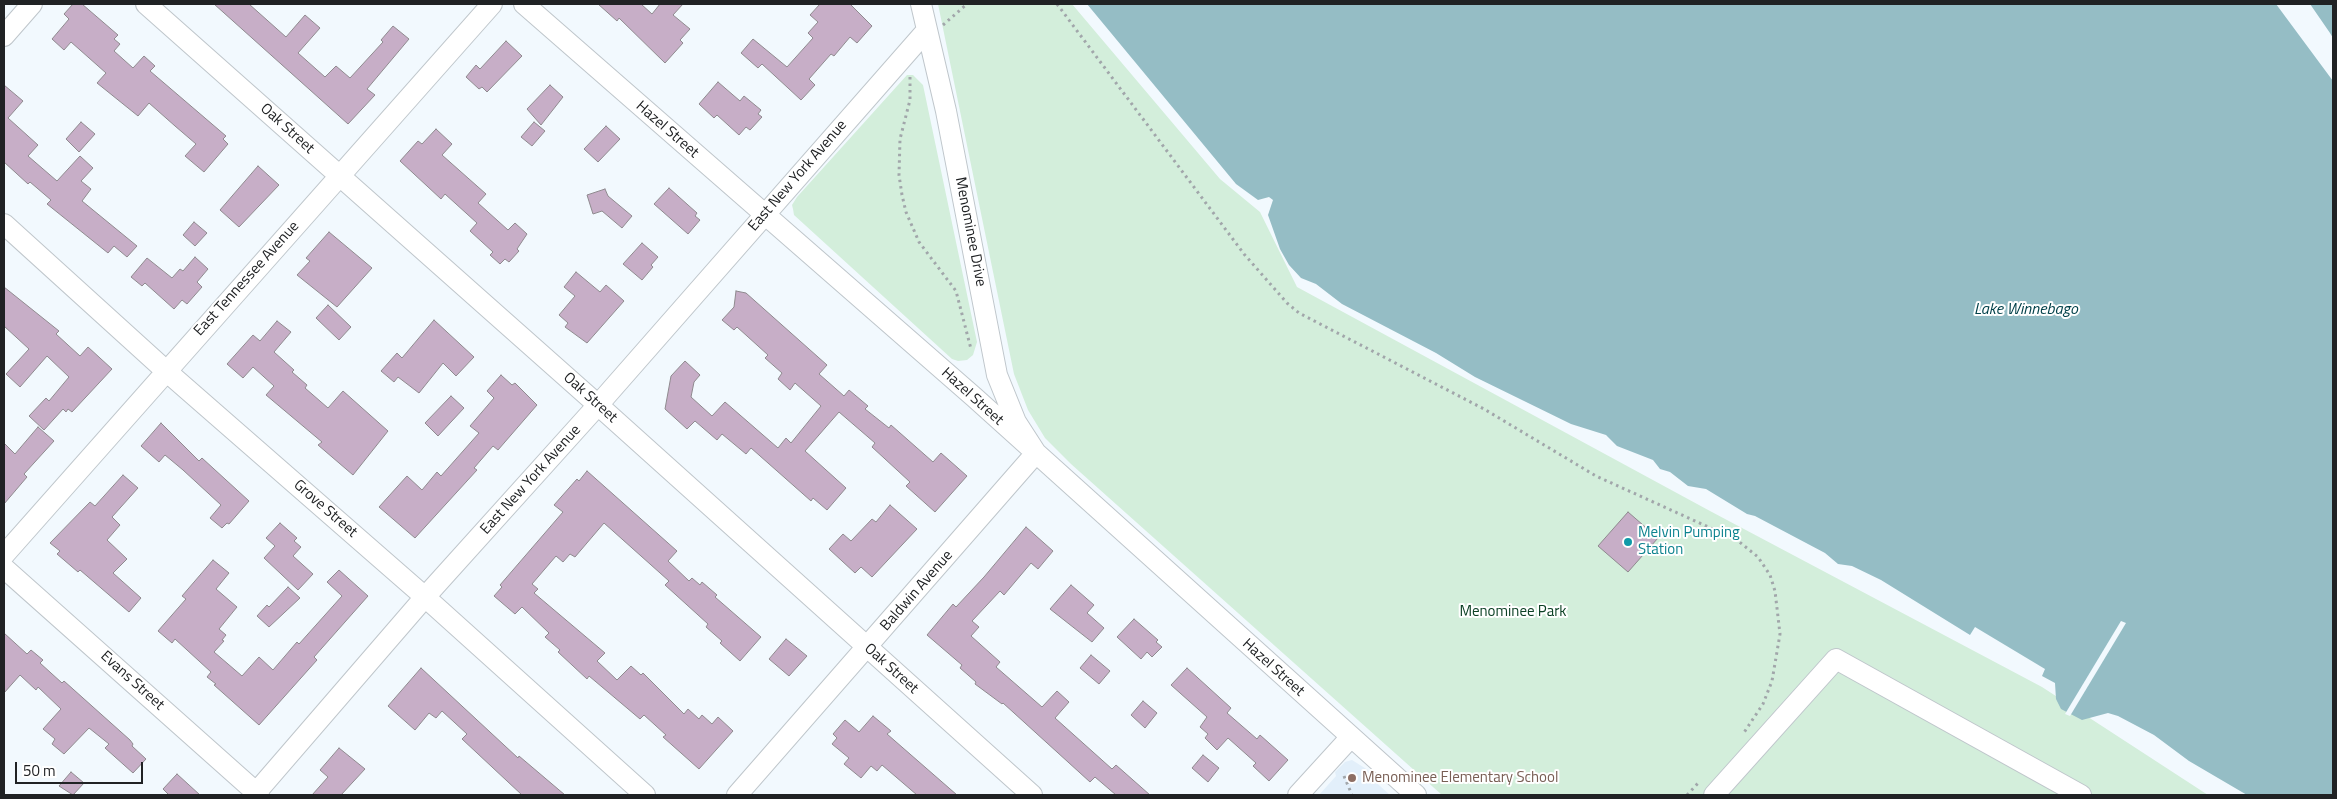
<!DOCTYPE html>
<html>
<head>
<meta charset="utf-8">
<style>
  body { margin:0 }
  #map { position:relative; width:2337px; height:799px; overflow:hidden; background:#f2f9fe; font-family:"Titillium Web",sans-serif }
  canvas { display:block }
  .frame { position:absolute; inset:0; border:5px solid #202224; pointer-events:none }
  .scale { position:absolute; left:15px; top:762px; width:128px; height:22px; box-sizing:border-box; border:2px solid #202224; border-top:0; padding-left:6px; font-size:15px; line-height:18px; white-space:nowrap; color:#202224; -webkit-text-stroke:4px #fff; paint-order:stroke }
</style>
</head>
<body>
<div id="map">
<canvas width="2337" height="799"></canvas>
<div class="frame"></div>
<div class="scale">50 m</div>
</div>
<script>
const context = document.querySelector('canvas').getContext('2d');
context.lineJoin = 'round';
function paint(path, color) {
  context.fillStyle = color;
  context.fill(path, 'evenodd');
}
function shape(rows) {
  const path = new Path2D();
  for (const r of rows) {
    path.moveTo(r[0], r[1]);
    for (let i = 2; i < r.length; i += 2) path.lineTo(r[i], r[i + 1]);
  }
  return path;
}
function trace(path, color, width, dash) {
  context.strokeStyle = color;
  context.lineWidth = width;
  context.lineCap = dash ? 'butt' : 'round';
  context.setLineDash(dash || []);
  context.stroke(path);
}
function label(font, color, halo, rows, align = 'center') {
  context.font = font + ' "Titillium Web",sans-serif';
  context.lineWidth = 4;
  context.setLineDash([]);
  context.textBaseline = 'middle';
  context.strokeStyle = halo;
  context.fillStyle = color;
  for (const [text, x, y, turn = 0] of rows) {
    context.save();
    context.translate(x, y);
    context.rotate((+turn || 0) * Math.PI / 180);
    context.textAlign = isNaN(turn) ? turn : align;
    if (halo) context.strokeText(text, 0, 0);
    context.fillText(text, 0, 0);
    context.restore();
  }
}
const built = shape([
  [1352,760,1368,770,1370,777,1390,795,1319,795,1336,776,1335,772,1345,762]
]);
const green = shape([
  [938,4,1072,4,1220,179,1260,212,1297,287,1710,511,2042,687,2208,795,1442,795,1071,464,1045,438,1028,410,1014,374],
  [907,75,913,75,923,85,977,342,973,355,967,360,958,361,952,359,794,215,793,209,792,205,797,197]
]);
const water = shape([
  [1087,4,2276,4,2333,81,2333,795,2247,795,2189,761,2154,735,2118,716,2108,713,2082,720,2061,709,2056,699,2055,683,2042,676,2045,669,1975,627,1970,635,1881,580,1852,566,1838,564,1825,553,1755,516,1747,514,1706,489,1688,486,1670,472,1660,469,1653,460,1617,446,1606,435,1571,424,1475,377,1436,353,1342,304,1316,284,1301,278,1289,265,1280,249,1268,215,1273,200,1269,197,1258,200,1236,184],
  [2310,4,2333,4,2333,38,2330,33]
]);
const pier = shape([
  [2121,621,2126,623,2070,716,2065,714]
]);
const building = shape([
  [73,4,82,4,118,35,114,39,120,44,114,51,133,68,144,56,155,66,150,71,226,136,223,139,228,144,204,172,185,156,196,144,175,126,149,103,138,116,97,83,106,73,71,42,64,50,52,39,69,19,64,14,73,4],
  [214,4,249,4,286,37,305,15,320,28,298,53,325,77,336,66,350,78,383,42,381,40,393,26,409,39,367,89,375,95,348,124,214,4],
  [598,4,641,4,652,14,660,4,683,4,673,15,690,29,680,40,683,43,665,63,619,18,617,21,598,4],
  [820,4,850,4,872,26,857,43,850,37,834,56,831,54,809,79,815,85,801,100,762,64,758,68,741,53,753,39,787,67,813,38,808,33,818,22,810,15,820,4],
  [506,41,522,56,487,92,482,87,479,89,466,77,476,65,480,69,506,41],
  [718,82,740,101,744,96,761,110,758,114,762,117,750,130,746,127,739,135,717,115,714,118,699,104,718,82],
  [4,85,23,101,8,118,38,145,28,156,57,181,80,156,93,168,81,181,91,189,82,201,137,246,127,257,114,246,108,253,47,204,51,200,30,182,28,184,4,162,4,85],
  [550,85,563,97,541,125,527,109,550,85],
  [81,122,95,134,79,152,66,139,81,122],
  [534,122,545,131,532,146,521,137,534,122],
  [606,126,620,139,598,162,584,149,606,126],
  [436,129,452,144,442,155,486,194,478,203,508,230,515,223,527,234,517,249,519,251,509,262,505,259,500,264,490,255,493,252,470,231,477,223,445,194,441,199,400,161,418,141,422,144,436,129],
  [258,166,279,185,239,227,220,210,258,166],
  [669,188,697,213,695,216,700,220,688,234,654,204,669,188],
  [605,189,608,196,632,216,622,228,602,211,593,214,587,195,605,189],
  [194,222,207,233,195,246,183,235,194,222],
  [329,232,372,268,337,307,297,275,310,261,306,258,329,232],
  [642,243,658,257,651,265,653,267,642,280,623,264,642,243],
  [195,257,208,269,197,282,202,287,187,304,182,300,174,309,145,283,142,286,131,277,147,258,172,278,180,269,183,271,195,257],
  [576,272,600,292,606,285,624,301,587,343,565,327,568,323,559,315,575,296,564,287,576,272],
  [4,287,59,331,56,334,80,356,88,347,112,369,72,412,68,409,66,412,63,409,44,430,29,416,46,398,49,401,69,377,47,356,20,387,6,374,29,349,4,326,4,287],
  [736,291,746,293,827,365,819,374,844,396,849,390,868,406,865,409,889,428,891,425,933,462,941,453,967,476,935,512,906,486,910,482,872,447,875,443,839,412,805,451,846,488,827,510,813,498,811,501,751,448,746,454,722,434,717,440,695,421,687,429,665,409,671,376,685,361,700,375,694,382,691,397,712,416,725,402,778,448,786,438,791,443,821,406,795,383,790,390,778,379,782,373,765,358,768,355,737,327,734,330,722,320,734,307,736,291],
  [328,305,351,327,339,340,316,318,328,305],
  [434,320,474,357,456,376,443,363,419,393,398,377,394,382,381,371,397,353,402,358,434,320],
  [277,321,291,332,274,352,294,370,292,372,307,385,305,388,328,408,343,391,388,431,353,475,318,445,322,442,266,395,274,386,253,367,243,378,227,364,253,335,260,341,277,321],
  [501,375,512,385,515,383,537,405,498,450,493,446,474,468,477,470,415,538,379,507,407,476,422,490,437,472,441,476,479,433,470,426,494,398,487,391,501,375],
  [451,396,464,408,438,436,425,423,451,396],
  [161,423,199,461,202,458,249,501,229,524,227,523,222,528,210,518,221,505,183,470,165,455,159,462,141,446,161,423],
  [38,427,54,441,24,474,27,477,4,504,4,443,15,454,38,427],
  [587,471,677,551,668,561,689,581,692,578,700,585,702,582,717,595,715,597,761,637,740,661,720,643,722,641,706,627,708,624,665,585,669,581,604,523,575,557,570,554,563,562,556,556,532,584,538,589,534,593,605,653,597,661,617,680,631,666,641,675,643,673,684,714,688,709,699,719,702,715,712,724,718,717,733,731,699,769,663,737,666,735,644,715,640,719,589,676,587,679,558,652,560,650,545,637,549,633,522,607,515,614,494,596,502,587,500,585,563,512,554,505,577,479,579,481,587,471],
  [123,475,138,488,112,517,120,525,107,540,127,559,113,573,141,598,129,612,80,570,78,572,57,554,60,551,50,543,90,502,95,506,123,475],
  [890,505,917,529,872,577,861,567,855,573,829,549,843,534,851,541,872,519,876,522,890,505],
  [1628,512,1658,538,1628,572,1598,546,1628,512],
  [280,523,297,538,294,541,301,547,293,556,313,574,298,590,264,558,275,546,266,538,280,523],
  [1026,527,1053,551,1038,569,1031,563,1004,595,1000,591,972,621,979,627,971,636,1000,662,996,667,1042,707,1057,691,1069,702,1055,718,1112,769,1116,765,1150,795,1116,795,1095,777,1090,782,1003,703,1002,704,975,684,976,682,960,668,962,665,927,635,953,604,956,607,984,577,1026,527],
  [213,560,229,573,216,589,237,607,219,629,226,635,222,640,224,641,214,652,242,676,259,657,273,670,297,642,299,644,342,596,327,582,339,570,368,596,314,657,317,660,259,725,214,685,216,684,207,677,211,672,175,639,172,643,158,631,186,599,182,596,213,560],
  [1071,585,1094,605,1087,613,1104,628,1092,642,1050,609,1071,585],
  [288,587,300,598,269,627,257,616,267,605,269,607,288,587],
  [1134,619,1158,640,1156,642,1162,647,1152,657,1147,652,1141,659,1117,637,1134,619],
  [4,633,27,654,31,650,43,660,40,663,62,683,64,681,130,740,133,744,132,746,146,759,133,773,105,748,109,744,89,728,64,754,52,744,55,739,43,729,61,709,38,687,36,690,20,675,4,693,4,633],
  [786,639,807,656,789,676,769,659,786,639],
  [1091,655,1110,671,1099,684,1080,668,1091,655],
  [421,668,518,758,519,756,565,795,522,795,462,739,467,734,442,711,436,718,429,713,415,730,388,706,421,668],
  [1187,668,1231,708,1227,713,1257,739,1260,735,1288,760,1269,781,1253,766,1256,763,1228,738,1217,750,1205,738,1208,734,1200,727,1207,717,1171,685,1187,668],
  [1143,701,1157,713,1145,728,1131,715,1143,701],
  [873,716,891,731,887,734,957,795,917,795,882,765,877,771,871,766,861,778,844,764,849,758,832,744,837,738,833,734,845,720,859,732,873,716],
  [339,748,365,769,341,795,312,795,328,777,320,770,339,748],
  [1203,755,1219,768,1208,782,1192,768,1203,755],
  [71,772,84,783,73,795,59,786,71,772],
  [177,774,200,795,169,795,163,789,177,774]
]);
const path = shape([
  [1057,4,1244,254,1287,303,1299,313,1484,409,1596,476,1737,540,1758,557,1770,575,1775,591,1780,634,1772,681,1763,704,1743,734],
  [943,25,967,4],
  [910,77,910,100,900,139,899,175,902,195,906,212,919,242,956,291,971,349],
  [1344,776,1352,795],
  [1687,795,1700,781]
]);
const minor = shape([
  [146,4,598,405,1032,795],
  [524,4,974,397,1416,795],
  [4,36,32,4],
  [4,224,165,370,425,597,645,795],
  [4,555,492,4],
  [4,568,259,795],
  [254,795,425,597,598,405,927,30],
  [737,795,1036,453,1016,422,997,375,946,111,921,4],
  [1298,795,1350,738],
  [1714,795,1836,659,2081,795]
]);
const markers = [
  [1628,542,5,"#0f9aa8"],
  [1352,778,5,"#8d6e63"]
];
const streetNames = [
  ["Oak Street",287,129,42],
  ["Hazel Street",667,130,41],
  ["East New York Avenue",798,176,-49],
  ["Menominee Drive",970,232,79],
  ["East Tennessee Avenue",247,279,-48],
  ["Hazel Street",972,397,42],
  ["Oak Street",590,398,42],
  ["East New York Avenue",531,480,-48],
  ["Grove Street",325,509,41],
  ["Baldwin Avenue",917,591,-49],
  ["Hazel Street",1273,668,42],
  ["Oak Street",891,669,42],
  ["Evans Street",132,681,42]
];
const cultureNames = [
  ["Melvin Pumping",1638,533],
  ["Station",1638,550]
];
const parkNames = [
  ["Menominee Park",1513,612]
];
const educationNames = [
  ["Menominee Elementary School",1362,778]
];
const waterNames = [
  ["Lake Winnebago",2026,310]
];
paint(built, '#e2effa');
paint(green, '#d3eedb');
paint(water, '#95bdc5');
paint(pier, '#f2f9fe');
paint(building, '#c7aec7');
trace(building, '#8f8a8f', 1);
trace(minor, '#bfc6cb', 22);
trace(path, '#a1a6aa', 3, [2.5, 4]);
trace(minor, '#fff', 20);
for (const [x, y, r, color] of markers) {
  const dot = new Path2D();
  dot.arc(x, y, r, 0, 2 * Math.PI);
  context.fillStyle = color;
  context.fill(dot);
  trace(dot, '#fff', 2);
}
label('15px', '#202224', '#fff', streetNames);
label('15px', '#0d838f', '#fff', cultureNames, 'left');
label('15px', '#0b4024', '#fff', parkNames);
label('15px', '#785e54', '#fff', educationNames, 'left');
label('italic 16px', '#004049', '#fff', waterNames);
</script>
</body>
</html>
